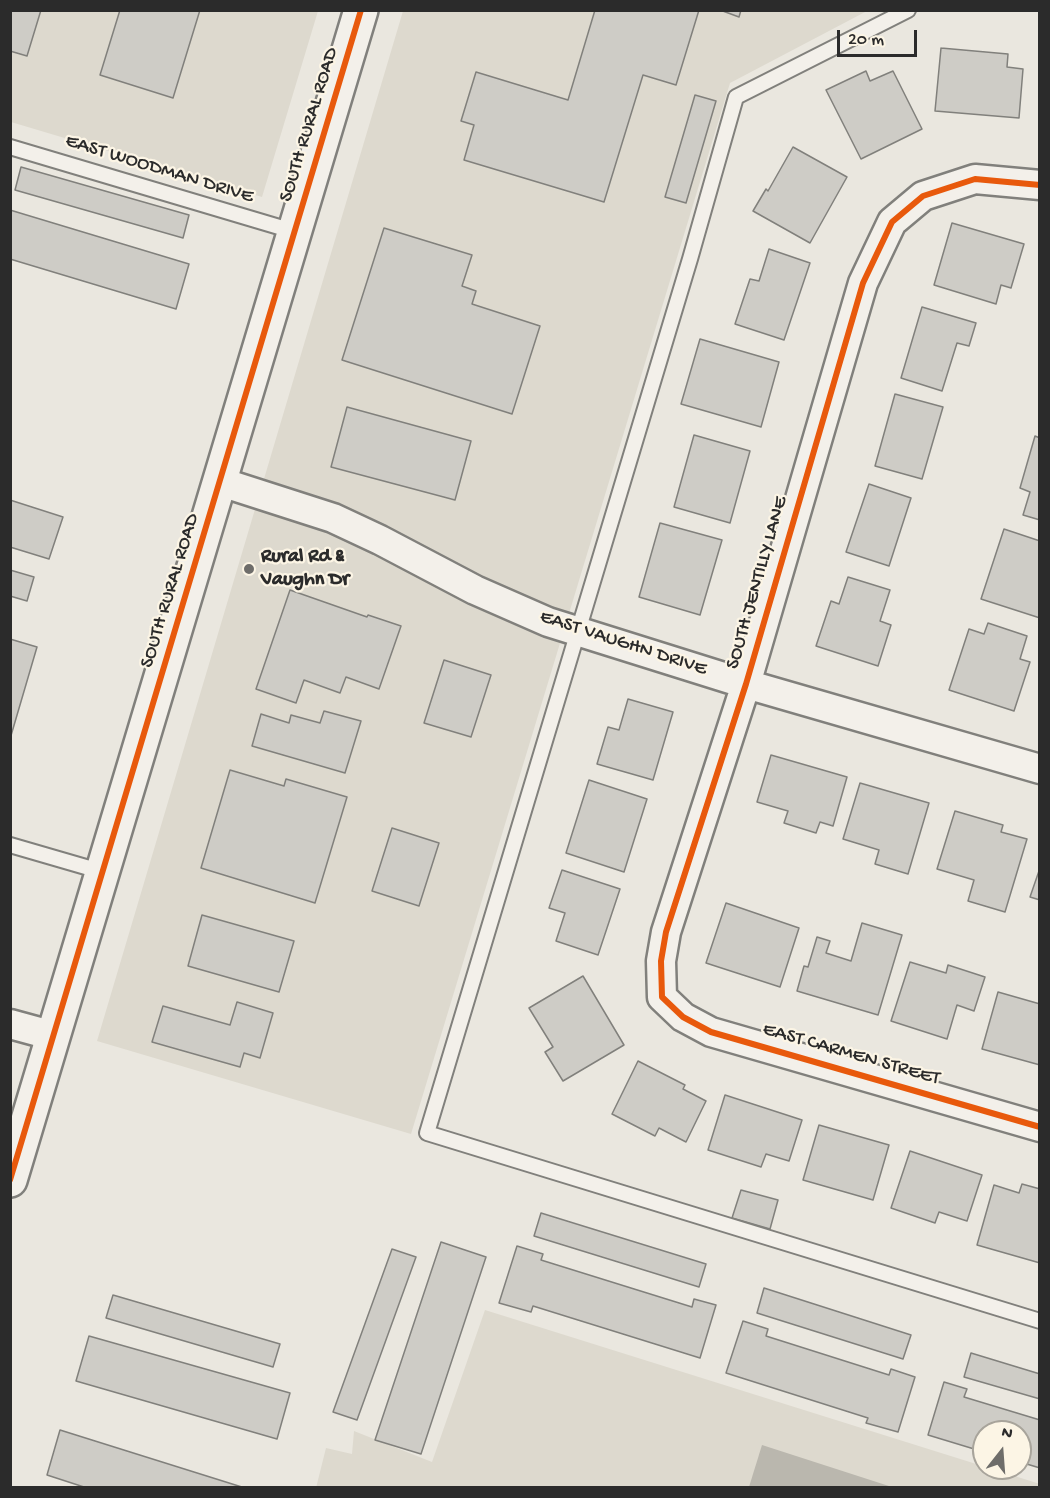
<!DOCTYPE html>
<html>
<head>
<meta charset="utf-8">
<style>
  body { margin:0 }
  #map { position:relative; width:1050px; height:1498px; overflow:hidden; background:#eae7df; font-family:"Gochi Hand",sans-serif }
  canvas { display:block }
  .frame { position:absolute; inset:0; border:12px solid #2b2b2b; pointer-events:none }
  .north { position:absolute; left:972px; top:1420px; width:60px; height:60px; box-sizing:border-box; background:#fcf5e5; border:2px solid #a8a49b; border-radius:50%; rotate:17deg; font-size:16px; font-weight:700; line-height:24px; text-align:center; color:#2b2b2b }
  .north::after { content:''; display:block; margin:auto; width:21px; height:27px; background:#6e6d6a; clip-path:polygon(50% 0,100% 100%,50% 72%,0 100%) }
  .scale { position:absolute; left:837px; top:30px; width:80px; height:27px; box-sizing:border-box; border:3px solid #2b2b2b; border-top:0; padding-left:8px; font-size:18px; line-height:21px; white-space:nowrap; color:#2b2b2b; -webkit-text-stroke:4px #fcf5e5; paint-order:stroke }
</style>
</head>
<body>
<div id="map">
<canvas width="1050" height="1498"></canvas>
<div class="frame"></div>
<div class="north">N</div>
<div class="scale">20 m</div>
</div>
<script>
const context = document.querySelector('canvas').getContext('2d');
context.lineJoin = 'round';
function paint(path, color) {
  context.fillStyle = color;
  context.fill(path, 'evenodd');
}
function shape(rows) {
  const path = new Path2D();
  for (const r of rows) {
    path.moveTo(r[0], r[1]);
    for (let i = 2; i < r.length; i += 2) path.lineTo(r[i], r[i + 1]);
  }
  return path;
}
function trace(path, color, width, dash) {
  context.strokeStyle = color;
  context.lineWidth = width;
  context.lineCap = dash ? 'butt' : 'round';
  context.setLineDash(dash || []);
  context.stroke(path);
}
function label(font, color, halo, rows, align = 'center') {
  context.font = font + ' "Gochi Hand",sans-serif';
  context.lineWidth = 4.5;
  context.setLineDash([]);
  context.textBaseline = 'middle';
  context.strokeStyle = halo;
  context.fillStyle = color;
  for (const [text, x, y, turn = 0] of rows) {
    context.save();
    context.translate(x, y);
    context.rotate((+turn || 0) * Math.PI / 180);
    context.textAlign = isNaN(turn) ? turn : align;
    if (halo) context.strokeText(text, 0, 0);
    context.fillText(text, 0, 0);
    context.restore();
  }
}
const built = shape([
  [10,11,318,11,262,197,11,122],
  [403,11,867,11,730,83,411,1134,97,1041],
  [485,1310,1040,1484,1039,1488,316,1488,326,1448,352,1454,354,1431,432,1462]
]);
const water = shape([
  [762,1445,892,1487,749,1487]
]);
const building = shape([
  [10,10,41,10,27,56,10,51,10,10],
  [120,10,200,10,173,98,100,75,120,10],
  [595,10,699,10,676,85,643,75,604,202,464,160,474,125,461,121,476,72,568,100,595,10],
  [720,10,741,10,739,17,720,10],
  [941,48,1008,54,1007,67,1023,69,1019,118,935,111,941,48],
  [866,71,870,81,893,71,922,129,861,159,826,90,866,71],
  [695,95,716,101,686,203,665,197,695,95],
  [793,147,847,177,810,243,753,211,766,189,768,191,793,147],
  [21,167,189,215,183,238,15,190,21,167],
  [10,210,189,264,176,309,10,259,10,210],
  [952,223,1024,244,1011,288,1001,285,996,304,934,285,952,223],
  [384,228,472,255,462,286,476,291,472,304,540,326,512,414,342,360,384,228],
  [769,249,810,263,784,340,735,324,750,279,759,281,769,249],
  [922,307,976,323,969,346,957,343,942,391,901,378,922,307],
  [700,339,779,362,761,427,681,404,700,339],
  [895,394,943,407,922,479,875,466,895,394],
  [347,407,471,441,455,500,331,467,347,407],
  [694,435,750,451,730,523,674,507,694,435],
  [1035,436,1040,438,1040,520,1023,515,1030,492,1020,488,1035,436],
  [869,484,911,498,889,566,846,552,869,484],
  [10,500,63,517,49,559,10,547,10,500],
  [660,523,722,540,700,615,639,597,660,523],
  [1004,529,1040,541,1040,618,981,599,1004,529],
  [10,570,34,577,27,601,10,596,10,570],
  [848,577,890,590,880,621,891,625,878,666,816,646,831,601,839,604,848,577],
  [290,590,367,617,368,615,401,626,379,689,346,677,340,693,304,680,296,703,256,689,290,590],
  [988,623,1027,636,1020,659,1030,662,1014,711,949,690,969,629,984,634,988,623],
  [10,639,37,647,10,739,10,639],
  [444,660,491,675,471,737,424,723,444,660],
  [628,699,673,712,653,780,597,764,608,727,619,730,628,699],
  [324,711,361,721,345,773,252,746,261,714,289,723,291,715,320,723,324,711],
  [771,755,847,777,833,826,820,822,816,833,784,823,788,811,757,802,771,755],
  [230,770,284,786,286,779,347,797,315,903,201,868,230,770],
  [589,780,647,799,624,872,566,853,589,780],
  [860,783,929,803,908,874,875,864,879,850,843,839,860,783],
  [955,811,1003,825,1001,832,1027,839,1005,912,968,901,974,880,937,869,955,811],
  [392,828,439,843,419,906,372,891,392,828],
  [1040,868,1040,900,1030,897,1040,868],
  [562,870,620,889,598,955,556,941,565,913,549,908,562,870],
  [726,903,799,928,780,987,706,963,726,903],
  [202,915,294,941,279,992,188,966,202,915],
  [862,923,902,935,878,1015,797,991,804,966,808,967,817,937,830,941,826,953,851,961,862,923],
  [910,962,946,973,948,965,985,977,974,1011,957,1005,947,1039,891,1021,910,962],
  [583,976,624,1045,563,1081,545,1052,553,1047,529,1008,583,976],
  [998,992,1040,1004,1040,1065,982,1049,998,992],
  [237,1002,273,1013,260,1058,244,1053,240,1067,152,1042,163,1006,230,1025,237,1002],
  [638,1061,685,1085,683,1089,706,1101,686,1142,659,1128,655,1136,612,1114,638,1061],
  [725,1095,802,1120,789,1161,766,1154,761,1167,708,1150,725,1095],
  [819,1125,889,1145,873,1200,803,1180,819,1125],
  [910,1151,982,1175,967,1221,939,1212,935,1223,891,1208,910,1151],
  [1022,1184,1040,1189,1040,1263,977,1245,994,1185,1019,1193,1022,1184],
  [741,1190,778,1200,770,1229,732,1218,741,1190],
  [541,1213,706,1264,699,1287,534,1236,541,1213],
  [441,1242,486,1257,421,1454,375,1440,441,1242],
  [517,1246,543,1254,541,1260,692,1307,694,1299,716,1305,700,1358,533,1306,531,1312,499,1303,517,1246],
  [392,1249,416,1257,357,1420,333,1412,392,1249],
  [764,1288,911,1335,903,1359,757,1313,764,1288],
  [113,1295,280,1344,273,1367,106,1318,113,1295],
  [743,1321,768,1329,766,1336,889,1375,891,1369,915,1377,898,1432,866,1423,868,1418,726,1373,743,1321],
  [89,1336,290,1393,277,1439,76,1381,89,1336],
  [971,1353,1040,1374,1040,1399,964,1377,971,1353],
  [944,1382,967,1389,964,1397,1040,1420,1040,1468,1020,1462,1020,1432,984,1432,984,1452,928,1435,944,1382],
  [60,1430,245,1488,87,1488,47,1475,60,1430]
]);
const lane = shape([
  [908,10,736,97,690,259,427,1133,1040,1321],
  [10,147,296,232],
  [10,845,103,872]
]);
const street = shape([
  [1040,185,975,179,923,196,892,222,863,283,746,684,666,932,661,961,662,997,683,1017,711,1032,1040,1127],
  [221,482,333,518,380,540,475,590,548,622,746,684,1040,769],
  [10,1024,54,1036]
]);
const secondary = shape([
  [10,1180,361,10]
]);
const cycleway = shape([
  [1040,185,975,179,923,196,892,222,863,283,746,684,666,932,661,961,662,997,683,1017,711,1032,1040,1127],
  [10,1180,361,10]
]);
const markers = [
  [249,569,6,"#6e6d6a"]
];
const streetNames = [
  ["SOUTH RURAL ROAD",310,125,-73],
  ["EAST WOODMAN DRIVE",159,170,17],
  ["SOUTH JENTILLY LANE",758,583,-74],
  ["SOUTH RURAL ROAD",171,591,-73],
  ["EAST VAUGHN DRIVE",623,644,18],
  ["EAST CARMEN STREET",851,1055,16]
];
const poiNames = [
  ["Rural Rd &",261,558],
  ["Vaughn Dr",261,581]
];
paint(built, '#ddd9ce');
paint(water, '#bab7ae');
paint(building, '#ceccc6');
trace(building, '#81807c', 1.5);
trace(lane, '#81807c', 18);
trace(street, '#81807c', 33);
trace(secondary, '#81807c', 38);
trace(lane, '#f3f0ea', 14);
trace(street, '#f3f0ea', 28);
trace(secondary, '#f3f0ea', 33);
trace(cycleway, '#e8590c', 6);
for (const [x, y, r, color] of markers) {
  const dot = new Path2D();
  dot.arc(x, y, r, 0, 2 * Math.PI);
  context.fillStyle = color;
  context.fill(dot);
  trace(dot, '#fcf5e5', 2);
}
label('20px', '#2b2b2b', '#fcf5e5', streetNames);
label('bold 20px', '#2b2b2b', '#fcf5e5', poiNames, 'left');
</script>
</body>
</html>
